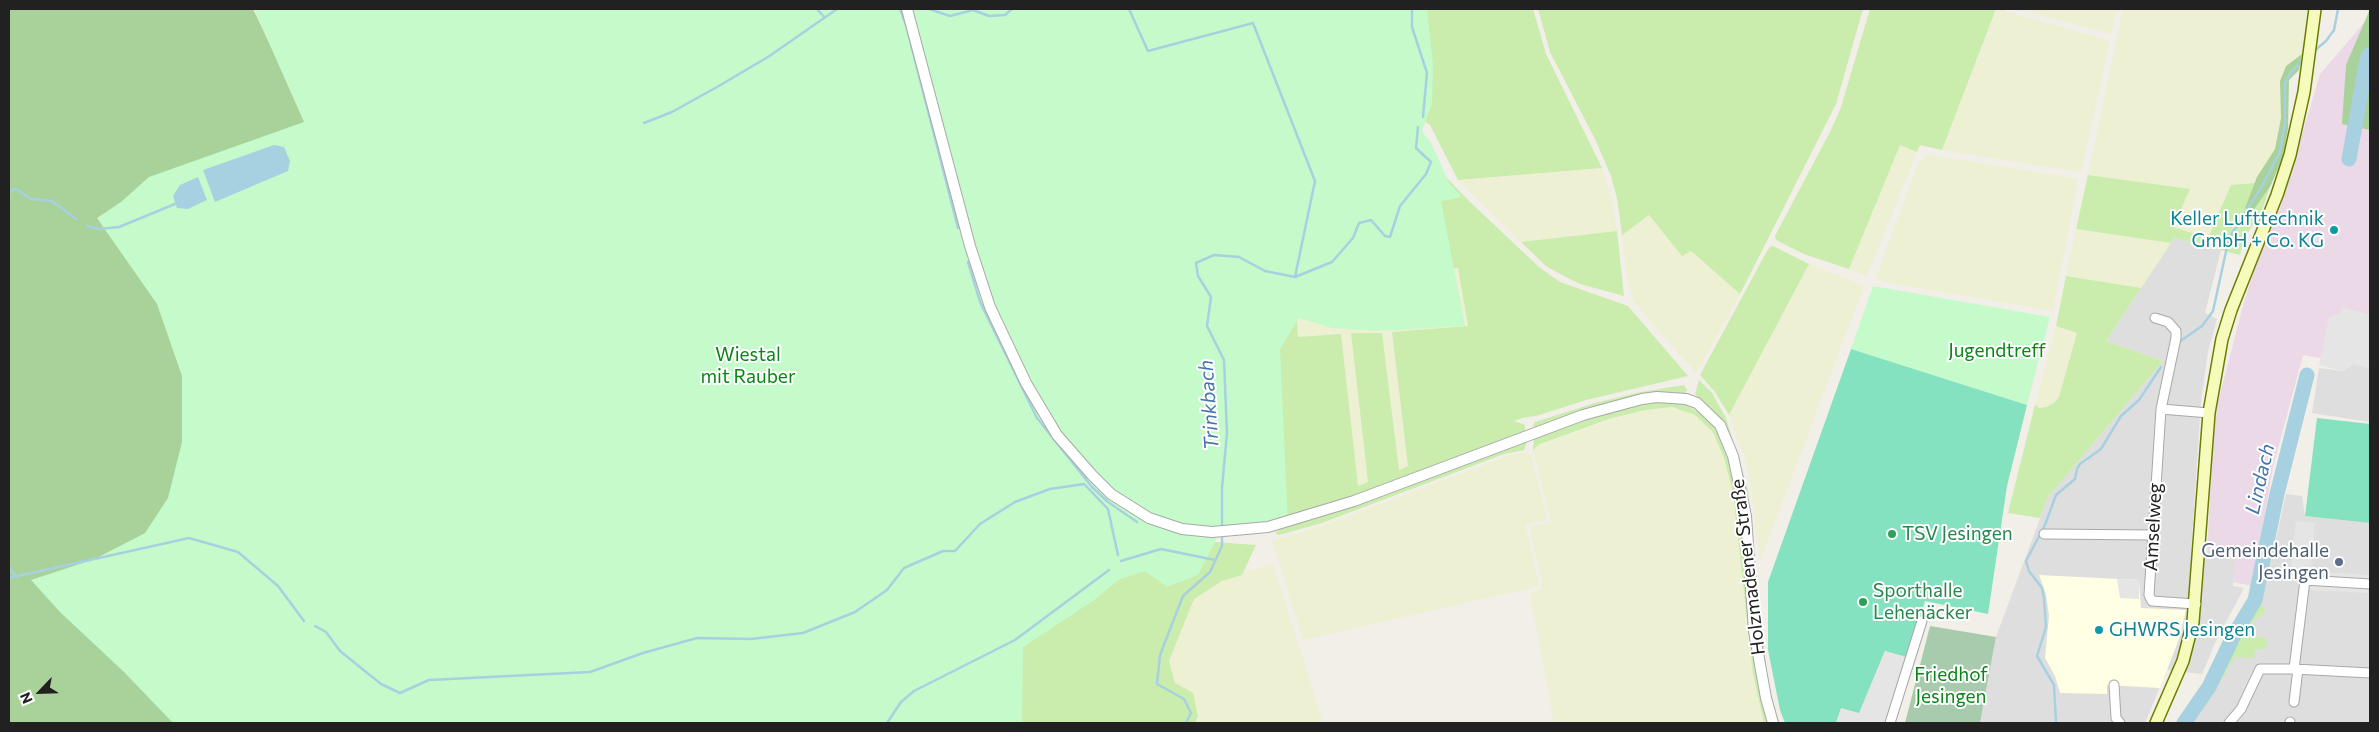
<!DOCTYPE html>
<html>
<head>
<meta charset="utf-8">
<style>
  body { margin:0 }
  #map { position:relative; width:2379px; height:732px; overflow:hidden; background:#f1efe7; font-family:Commissioner,sans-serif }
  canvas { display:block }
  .frame { position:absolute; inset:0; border:10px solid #212121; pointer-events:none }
  .north { position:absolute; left:15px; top:667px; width:50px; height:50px; -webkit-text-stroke:4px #fff; paint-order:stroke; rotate:246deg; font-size:14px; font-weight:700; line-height:20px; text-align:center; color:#212121 }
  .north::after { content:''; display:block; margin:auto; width:18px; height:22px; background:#212121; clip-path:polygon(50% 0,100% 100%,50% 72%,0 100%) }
</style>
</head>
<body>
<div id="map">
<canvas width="2379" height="732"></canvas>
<div class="frame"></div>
<div class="north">N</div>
</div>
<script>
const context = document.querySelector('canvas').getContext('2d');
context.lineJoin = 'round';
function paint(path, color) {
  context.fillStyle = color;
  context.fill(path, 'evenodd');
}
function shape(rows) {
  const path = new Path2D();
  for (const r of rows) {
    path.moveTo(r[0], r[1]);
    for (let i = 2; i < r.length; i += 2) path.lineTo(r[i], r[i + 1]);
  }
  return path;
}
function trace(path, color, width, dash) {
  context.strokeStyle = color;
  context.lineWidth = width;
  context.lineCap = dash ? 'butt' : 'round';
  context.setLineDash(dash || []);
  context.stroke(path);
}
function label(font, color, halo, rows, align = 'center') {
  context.font = font + ' Commissioner,sans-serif';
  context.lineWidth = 4;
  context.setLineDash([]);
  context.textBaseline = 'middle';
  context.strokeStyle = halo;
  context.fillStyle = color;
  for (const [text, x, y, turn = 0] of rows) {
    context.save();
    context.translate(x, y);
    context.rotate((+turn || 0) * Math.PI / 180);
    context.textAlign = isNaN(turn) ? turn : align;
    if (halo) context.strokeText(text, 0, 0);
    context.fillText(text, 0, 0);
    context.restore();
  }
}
const residential = shape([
  [2174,238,2221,250,2205,313,2217,319,2208,352,2201,401,2191,552,2236,555,2233,586,2244,588,2216,641,2202,674,2167,670,2145,723,1980,723,1996,637,2048,497,2163,361,2106,341],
  [2353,364,2370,368,2370,422,2312,413,2319,368,2343,371],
  [2286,494,2302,496,2305,516,2370,523,2370,723,2186,723,2214,682,2258,603,2267,580]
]);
const industrial = shape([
  [2370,16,2370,367,2303,355,2273,467,2253,586,2233,582,2236,555,2207,553,2213,441,2218,402,2244,302,2258,259,2282,203,2320,74]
]);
const education = shape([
  [2039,575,2139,580,2141,608,2186,610,2179,639,2160,688,2107,685,2107,694,2060,693,2055,676,2045,658,2049,616,2046,594]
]);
const farmland = shape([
  [1997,9,2110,41,2081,172,1942,150],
  [2017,9,2117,9,2111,34],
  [2123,9,2310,9,2302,54,2286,66,2280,81,2281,118,2275,149,2255,183,2231,185,2208,238,2173,227,2190,189,2088,175],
  [1900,145,1917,152,1867,276,1849,269],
  [1928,155,2078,179,2053,311,1875,280,1918,164],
  [1602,168,1612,201,1617,231,1521,242,1458,180],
  [1649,215,1682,255,1691,251,1740,294,1696,373,1633,301,1627,275,1622,235],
  [2076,229,2171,243,2141,288,2066,276],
  [1809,264,1864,286,1760,561,1751,486,1746,462,1729,415],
  [1458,268,1468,326,1392,332,1408,466,1399,470,1382,333,1351,334,1368,482,1358,486,1341,334,1298,337,1295,292],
  [2056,326,2077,332,2059,397,2054,403,2038,408,2035,405],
  [1672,407,1695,415,1704,421,1713,432,1724,458,1733,493,1739,534,1753,674,1764,723,1554,723,1530,593,1543,589,1530,527,1551,522,1533,450,1540,444,1610,420,1645,410],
  [1527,452,1531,456,1547,520,1525,524,1539,586,1303,640,1272,541,1333,522,1508,456],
  [1273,563,1323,723,1195,723,1198,716,1175,683,1169,661,1194,599,1222,581]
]);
const grass = shape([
  [1127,9,1533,9,1546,54,1602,168,1458,180,1430,125,1424,121,1421,134,1437,168,1469,201,1539,267,1560,282,1628,306,1688,376,1586,400,1536,416,1522,418,1514,421,1525,425,1525,432,1332,505,1274,521],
  [1458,268,1468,326,1392,332,1408,466,1399,470,1382,333,1351,333,1368,482,1358,486,1341,334,1298,337,1295,292],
  [1538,9,1863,9,1836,104,1740,294,1691,251,1682,256,1649,215,1622,235,1617,198,1611,176,1595,139,1550,52],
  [1870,9,2004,9,2004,11,1996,9,1942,150,1920,145,1917,152,1900,145,1849,269,1804,254,1776,240,1775,236,1831,130,1841,107],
  [2088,175,2190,189,2173,227,2208,238,2231,185,2255,183,2245,208,2250,213,2270,187,2262,210,2244,239,2240,255,2174,238,2171,243,2076,229],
  [1617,231,1624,296,1580,284,1562,275,1546,266,1521,242],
  [1771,246,1775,247,1809,264,1729,415,1715,392,1700,375,1767,251],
  [2066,276,2141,288,2106,341,2163,361,2048,497,2040,518,2008,513,2035,405,2039,408,2046,407,2054,403,2059,397,2077,333,2056,326],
  [1699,380,1712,393,1726,418,1748,490,1766,666,1771,694,1779,723,1776,723,1763,668,1734,446,1723,422,1695,394],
  [1684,385,1687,390,1685,394,1654,394,1536,429,1533,426,1535,422,1595,403,1641,392],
  [1658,402,1684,404,1707,417,1716,427,1728,457,1740,509,1769,723,1764,723,1753,674,1733,493,1724,458,1713,432,1695,415,1672,407,1645,410,1609,419,1540,444,1533,450,1534,438,1589,417,1644,403],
  [1527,441,1524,450,1504,454,1322,523,1279,535,1275,533,1282,528,1359,504],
  [1173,539,1256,545,1242,575,1222,581,1194,599,1169,661,1175,683,1193,693,1198,716,1195,723,889,723],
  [2257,602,2266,610,2245,629,2245,636,2267,638,2266,649,2255,649,2254,658,2235,657,2208,702,2192,723,2186,723,2211,688,2236,637]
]);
const forest = shape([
  [9,9,253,9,307,120,201,723,9,723],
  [2370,9,2370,130,2342,124,2346,65],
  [2302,54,2299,70,2289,80,2288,129,2283,157,2270,187,2251,213,2245,208,2257,177,2275,149,2281,118,2280,81,2286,66]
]);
const cemetery = shape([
  [1930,626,1996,637,1980,723,1905,723]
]);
const park = shape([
  [254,9,1427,9,1433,65,1432,104,1422,131,1431,143,1449,183,1462,197,1441,201,1465,326,1380,331,1332,328,1299,318,1280,349,1288,527,1238,536,1218,536,1198,575,1167,587,1145,571,1120,579,1093,601,1023,647,1022,723,173,723,124,672,60,612,31,580,95,559,145,533,168,498,182,442,182,376,157,304,97,218,121,202,149,177,304,122],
  [1873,286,2050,317,2027,405,1851,349]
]);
const pitch = shape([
  [1851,349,2027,405,2007,486,1988,614,1925,601,1909,658,1885,651,1859,714,1841,709,1836,723,1785,723,1780,710,1768,650,1768,582],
  [2317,418,2370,424,2370,523,2305,516]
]);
const parking = shape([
  [2342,307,2370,315,2370,368,2352,364,2343,371,2319,365,2329,317,2340,313],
  [2296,521,2315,523,2311,569,2324,572,2369,575,2368,593,2311,590,2301,583,2289,579],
  [2117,579,2139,580,2139,599,2120,598],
  [1885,651,1909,658,1890,723,1836,723,1841,708,1859,713]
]);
const water = shape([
  [274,145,284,147,290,161,288,171,215,202,203,170],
  [198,177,207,200,188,209,177,208,173,196,180,185]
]);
const stream = shape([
  [817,9,824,17],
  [900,9,906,25,958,228],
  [929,9,950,16,973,10,989,16,1005,15,1012,9],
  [1129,9,1148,51,1253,23,1315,181,1295,277],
  [1412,9,1412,27,1427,73,1423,117],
  [2314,51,2326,41,2334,30,2338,9],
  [644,123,672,112,717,87,768,57,837,9],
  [9,192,16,189,31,199,52,201,76,219],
  [87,226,99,229,119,227,175,204],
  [968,262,980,302,1037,418,1092,487,1108,502,1137,522],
  [2179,342,2202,326,2213,311,2229,238,2261,188,2280,152,2285,121,2285,83,2291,72,2304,60],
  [1222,529,1222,488,1227,433,1224,360,1207,326,1211,297,1198,276,1196,263,1214,255,1239,257,1265,271,1295,277,1332,262,1353,238,1359,223,1371,220,1385,236,1390,237,1400,206,1426,174,1431,162,1416,148,1418,127],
  [1121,561,1161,549,1215,560],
  [9,568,16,576],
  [9,578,189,538,238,552,278,586,304,621],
  [315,626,326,632,340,651,381,684,400,693,429,680,590,672,643,653,697,638,751,639,803,633,855,612,887,590,904,568,943,551,955,551,980,524,1015,502,1050,489,1084,484,1108,509,1118,555],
  [887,723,901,702,914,691,1015,640,1109,570],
  [1186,723,1191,713,1184,699,1157,684,1160,655,1183,596,1210,572,1222,546,1222,534],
  [2056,723,2054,685,2037,656,2046,627,2044,599,2042,588,2029,571,2026,561,2045,525,2056,495,2075,479,2077,469,2080,464,2101,449,2121,416,2139,400,2161,367]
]);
const river = shape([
  [2349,159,2367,59,2370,54],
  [2184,723,2209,687,2234,635,2255,600,2277,494,2307,375]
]);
const minor = shape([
  [2155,318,2168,322,2176,331,2176,338,2161,409,2149,595,2152,601,2196,604],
  [2161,409,2209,413],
  [2044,534,2152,535],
  [2294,669,2370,673],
  [2114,685,2116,718,2120,723],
  [2294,702,2298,669],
  [1890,723,1922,621],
  [2229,723,2241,709,2260,669,2294,669,2305,580,2370,584],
  [2290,723,2290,722]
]);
const tertiary = shape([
  [907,9,970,246,990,307,1026,383,1057,435,1092,475,1111,494,1149,518,1182,529,1212,532,1268,527,1354,501,1583,415,1642,399,1657,397,1686,399,1697,403,1720,425,1733,456,1746,516,1754,631,1766,698,1773,723]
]);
const secondary = shape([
  [2156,723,2183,661,2193,622,2209,413,2222,339,2231,310,2277,195,2290,155,2304,92,2315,9]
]);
const markers = [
  [2334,230,5,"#0f9aa8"],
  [1892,534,5,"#2e9e5b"],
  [2339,562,5,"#5c6f8a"],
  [1863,602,5,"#2e9e5b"],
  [2099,630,5,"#0f9aa8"]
];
const cultureNames = [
  ["Keller Lufttechnik",2324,219],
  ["GmbH + Co. KG",2324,241],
  ["GHWRS Jesingen",2109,630,"left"]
];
const parkNames = [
  ["Jugendtreff",1997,351],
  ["Wiestal",748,355],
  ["mit Rauber",748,377],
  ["Friedhof",1951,675],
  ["Jesingen",1951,697]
];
const streetNames = [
  ["Amselweg",2153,527,-87],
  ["Holzmadener Straße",1748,567,-97]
];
const leisureNames = [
  ["TSV Jesingen",1902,534],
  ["Sporthalle",1873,591],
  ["Lehenäcker",1873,613]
];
const serviceNames = [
  ["Gemeindehalle",2329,551],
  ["Jesingen",2329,573]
];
const waterNames = [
  ["Trinkbach",1209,405,-94],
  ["Lindach",2260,479,-77]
];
paint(residential, '#dfdede');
paint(industrial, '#ebd9e7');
paint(education, '#feffe3');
paint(farmland, '#edf0d3');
paint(grass, '#caecad');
paint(forest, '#a9d29b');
paint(cemetery, '#a8cbae');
paint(park, '#c5fbcb');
paint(pitch, '#84e2c1');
paint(parking, '#e5e5e5');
paint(water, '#a7d1e0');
trace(stream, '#a7d1e0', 2.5);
trace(river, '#a7d1e0', 15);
trace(minor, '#a8a8a8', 11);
trace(tertiary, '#a8a8a8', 12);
trace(secondary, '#6c7e02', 14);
trace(minor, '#fff', 9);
trace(tertiary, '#fff', 10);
trace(secondary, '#f6fbbc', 11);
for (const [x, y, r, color] of markers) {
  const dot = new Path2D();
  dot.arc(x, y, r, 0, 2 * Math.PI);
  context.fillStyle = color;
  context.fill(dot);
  trace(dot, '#fff', 2);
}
label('19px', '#0d838f', '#fff', cultureNames, 'right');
label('19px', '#098518', '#fff', parkNames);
label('19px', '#212121', '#fff', streetNames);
label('19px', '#27864d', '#fff', leisureNames, 'left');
label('19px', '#4e5e75', '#fff', serviceNames, 'right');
label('italic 20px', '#4676ad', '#fff', waterNames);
</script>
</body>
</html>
